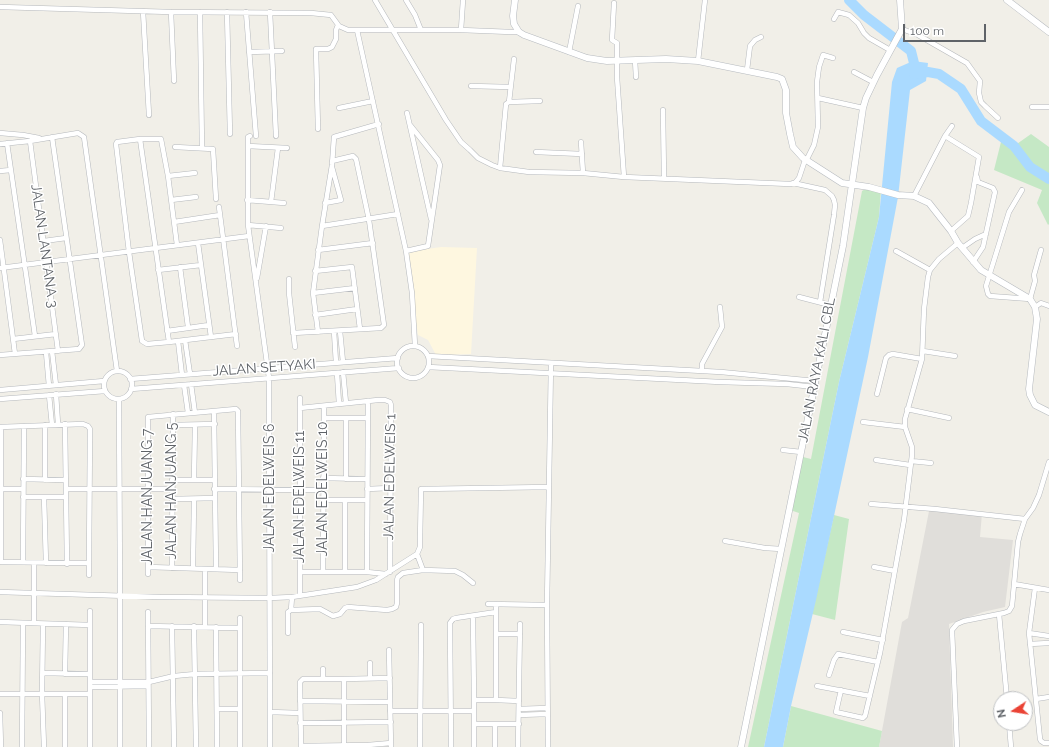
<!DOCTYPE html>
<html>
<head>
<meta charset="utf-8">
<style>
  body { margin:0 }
  #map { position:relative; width:1049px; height:747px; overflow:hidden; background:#f1efe8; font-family:Raleway,sans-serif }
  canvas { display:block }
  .north { position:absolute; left:993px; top:691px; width:40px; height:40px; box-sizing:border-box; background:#fff; border:1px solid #bfc1c3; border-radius:50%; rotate:258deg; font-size:11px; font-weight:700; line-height:16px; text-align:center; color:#5f6368 }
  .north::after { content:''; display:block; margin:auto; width:14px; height:18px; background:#ea4335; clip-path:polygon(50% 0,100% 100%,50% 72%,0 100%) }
  .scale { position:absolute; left:903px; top:24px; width:83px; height:18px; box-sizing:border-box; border:2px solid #5f6368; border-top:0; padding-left:5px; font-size:12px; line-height:14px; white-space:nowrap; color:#5f6368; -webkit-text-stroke:3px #fff; paint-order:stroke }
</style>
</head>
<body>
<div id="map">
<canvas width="1049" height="747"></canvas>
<div class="north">N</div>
<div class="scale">100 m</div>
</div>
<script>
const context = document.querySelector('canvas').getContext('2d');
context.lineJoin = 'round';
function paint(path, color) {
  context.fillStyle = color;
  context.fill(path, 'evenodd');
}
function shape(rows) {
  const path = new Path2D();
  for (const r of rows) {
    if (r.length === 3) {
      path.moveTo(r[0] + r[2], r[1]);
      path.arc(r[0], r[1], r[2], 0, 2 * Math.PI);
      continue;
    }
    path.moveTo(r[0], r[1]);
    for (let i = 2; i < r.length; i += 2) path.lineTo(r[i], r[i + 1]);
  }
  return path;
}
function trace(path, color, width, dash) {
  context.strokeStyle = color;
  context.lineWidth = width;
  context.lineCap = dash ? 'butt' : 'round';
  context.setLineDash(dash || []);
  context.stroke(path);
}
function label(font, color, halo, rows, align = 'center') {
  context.font = font + ' Raleway,sans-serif';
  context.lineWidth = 3;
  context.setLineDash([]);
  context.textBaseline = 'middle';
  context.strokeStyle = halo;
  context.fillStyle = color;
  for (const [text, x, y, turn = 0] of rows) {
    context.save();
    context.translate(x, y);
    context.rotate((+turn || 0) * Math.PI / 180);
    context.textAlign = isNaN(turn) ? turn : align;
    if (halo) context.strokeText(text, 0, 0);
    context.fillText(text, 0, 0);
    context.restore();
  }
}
const commercial = shape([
  [441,247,477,248,471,354,436,355,428,340,418,335,406,252]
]);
const industrial = shape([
  [930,506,982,513,980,537,1013,540,1005,607,983,612,949,624,953,747,879,747,902,622,908,618]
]);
const green = shape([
  [1031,134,1049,147,1049,224,1048,225,1037,203,1042,190,994,170,1002,138,1014,146],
  [869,187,881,190,879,217,839,382,764,747,748,747,799,513,790,510,799,456,811,459,859,207,862,191],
  [834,515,849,519,835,620,812,614],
  [791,706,882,731,879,747,783,747]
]);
const water = shape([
  [913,61,928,63,926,81,910,90,898,197,868,357,816,600,791,706,783,747,764,747,839,382,879,217,892,82,897,68]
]);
const river = shape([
  [849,0,864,15,911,51,915,67,915,73],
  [914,74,928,72,939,74,961,89,981,121,1014,146,1030,167,1049,179]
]);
const street = shape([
  [375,0,446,120,461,142,470,150,478,158,492,165,500,168,529,172,583,173,624,177,790,184,795,183,799,178,805,160],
  [406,0,415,15,421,30],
  [614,3,612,40,617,43,617,77,624,177],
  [0,7,171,12,311,13,331,15,339,26,348,30,461,30,511,32,519,32],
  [143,11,149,115],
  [171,12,174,81],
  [200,12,202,148],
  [227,12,230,134],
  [246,12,256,136],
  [270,12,276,136],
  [834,19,838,12,849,15,858,23,864,33,869,38,890,50],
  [902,29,918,35,967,63,980,81,979,93,981,102,985,106,998,118],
  [357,30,406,251,412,293,415,346],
  [461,30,463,0],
  [249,52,282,51],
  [569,52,578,6],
  [635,60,636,77],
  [698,61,705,0],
  [747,70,750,46,755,40,761,37],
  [854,72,873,82],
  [471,86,510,87],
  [818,98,863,108],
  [509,102,514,59],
  [1032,107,1049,107],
  [339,108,373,101],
  [663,110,664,178],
  [407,113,431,219],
  [318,129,316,49,328,49,332,47,336,39,336,30,338,25],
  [0,133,23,135,39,138],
  [250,136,248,137,248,225,269,378,270,747],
  [945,136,952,126],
  [140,139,169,342],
  [30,141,58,351],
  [581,142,583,173],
  [7,143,35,336],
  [0,144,30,141,78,133,84,137,117,371],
  [248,146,287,148],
  [175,147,213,149,216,199],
  [536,152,582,154],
  [806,161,814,145,818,127,817,82,819,67,823,55,833,58],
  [500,168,506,104,509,102,540,101],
  [0,171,11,170],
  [168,176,195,173],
  [793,183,825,190,832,196,834,200,835,205,834,215,820,302],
  [1022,190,1009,212,986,286,988,294,990,296,1030,299,1035,281,1034,275,1041,250],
  [914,196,945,136,979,157,971,203,968,216,951,231],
  [171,200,196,197],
  [247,200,284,203],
  [271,202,278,148],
  [325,203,341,200,332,167],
  [219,207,237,346],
  [174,222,220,215],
  [248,225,281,228],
  [322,226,398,214],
  [0,240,15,354],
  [44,241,66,238],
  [198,243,211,337],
  [177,245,168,176,161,139,140,139,117,142,116,144,129,252,142,341,147,344,169,342,236,334],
  [962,248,975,239,986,234],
  [318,250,373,243],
  [406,251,428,246,440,165,438,160,410,125],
  [896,251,930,270],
  [973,262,983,247,995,192,993,188,978,182,977,177],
  [180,267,188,327],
  [0,268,249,236],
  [158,270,201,265],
  [315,271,352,267,360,329],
  [257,278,266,226],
  [289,279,289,293,295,347],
  [313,293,355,288],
  [799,297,830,305],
  [1035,307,1041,303,1049,306],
  [315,315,357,309],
  [167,331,209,325],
  [334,331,336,363],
  [340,331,343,362],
  [318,332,313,293,322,226,332,165,334,137,379,124],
  [293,333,381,328,384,325,369,220,356,159,353,156,332,161],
  [13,339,56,334],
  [185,340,190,374],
  [178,341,182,375],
  [413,362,16],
  [52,351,56,385],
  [923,351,955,356],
  [46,352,49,386],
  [0,355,79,349,82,345,52,137],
  [428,356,721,372,815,381],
  [428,367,720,382,787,384,814,387],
  [702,371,702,364,722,327,720,307],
  [118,385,14],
  [343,372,346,403],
  [337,373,339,404],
  [130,379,398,358],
  [191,384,195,413],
  [184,385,188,413],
  [131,389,399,368],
  [0,390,104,381],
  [56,394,58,424],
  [877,394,886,358,889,355,893,354,922,359],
  [49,395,52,425],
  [0,399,105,391],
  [119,399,120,596,120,747],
  [300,408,378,400,385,400,390,402,391,405,390,572],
  [907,409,949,418],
  [214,411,216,569],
  [324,418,368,418],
  [863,422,905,427],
  [65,424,67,564],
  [45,425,45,480],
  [173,425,215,424],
  [0,427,83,424,88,426,90,429,89,563,0,562],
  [1,427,1,562],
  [783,450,801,452],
  [876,460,910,465],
  [911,461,931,463],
  [323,478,367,479],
  [23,479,65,480],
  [194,479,195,425],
  [346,479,346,418],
  [172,480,215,480],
  [0,489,23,489],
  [66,489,172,489],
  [214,489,323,490],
  [367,489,390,488],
  [23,497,66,497],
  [44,497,46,563],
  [172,499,215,498],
  [323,500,367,500],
  [345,500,345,572],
  [871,504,935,509,1025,519],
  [725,541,765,548,781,549],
  [417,554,423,570],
  [23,562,24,426],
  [148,567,240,570],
  [874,567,895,571],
  [172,568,173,414],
  [193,568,194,499],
  [300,572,367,572,386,574],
  [323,572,324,406],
  [367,572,368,401],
  [148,574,148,417,236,409,238,411,240,580],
  [89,575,89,563],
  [1014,584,1049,590],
  [1035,588,1029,633,1040,739,1041,741,1044,743,1049,743],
  [0,592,160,597,270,598,292,597,357,587,376,580,417,554,420,547,420,541,421,489,549,487],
  [300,595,300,398],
  [488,604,547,605],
  [291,610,320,609,333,616,340,614,345,608,348,607,387,610,392,609,396,607,397,603,397,580,398,577,403,573,423,570,455,571,463,575,473,583],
  [148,612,149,747],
  [999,614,1007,699],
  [473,616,474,700,496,700,496,604],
  [240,618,240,747],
  [0,622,90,625,90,747],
  [34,623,34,563],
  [43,624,42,693,44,747],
  [90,625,90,611],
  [148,626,240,628],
  [172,626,174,747],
  [194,626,196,747],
  [205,627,205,569],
  [216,627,217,747],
  [843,632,883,640],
  [288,633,288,612,291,610,292,597],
  [1029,633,1049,636],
  [496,634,520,634],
  [1030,644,1049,643],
  [389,650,391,747],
  [370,663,370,678],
  [323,669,323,679],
  [43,673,89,674],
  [65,674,66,624],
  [829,675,834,660,838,654,878,662],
  [344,679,390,678],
  [90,682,149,682,174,676,195,674,270,673],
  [817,686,870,696],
  [90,687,148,686],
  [841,690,836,712,863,718,865,716,880,653,904,520,912,455,912,447,905,427,905,419,922,359,924,309,928,277,930,270,939,259,958,243],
  [0,694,90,694],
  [65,694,65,747],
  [1036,699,1049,697],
  [496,700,519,701],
  [300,701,390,702],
  [217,709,240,709],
  [519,709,547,708],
  [390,711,474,711,474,700],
  [474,711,474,724,519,724],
  [270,712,300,713],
  [0,713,1,747],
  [519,715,547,714],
  [300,723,391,722],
  [1009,723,1011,747],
  [495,724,495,747],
  [301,746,368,745,391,743],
  [22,747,23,623],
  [301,747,300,682,303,679,344,679,344,747],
  [420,747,421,625],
  [451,747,450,623,453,619,456,618,496,612],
  [474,747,474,724],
  [518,747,520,624],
  [548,747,547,605,551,363],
  [957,747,952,630,957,624,964,621,1004,613,1009,611,1012,606,1018,542,1020,534,1025,519,1033,508,1039,495,1049,462]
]);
const secondary = shape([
  [515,0,513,16,514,24,519,32,524,35,587,58,607,61,666,59,698,61,777,77,782,79,786,90,786,113,790,134,793,147,803,158,842,183,869,187,898,195,914,196,929,203,951,231,958,243,981,270,1030,299,1035,307,1037,319,1029,389,1030,395,1035,405,1049,412],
  [1007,0,1049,32],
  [741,747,843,246,863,108,866,98,877,75,902,29,900,0]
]);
const streetNames = [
  ["JALAN LANTANA 3",44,246,82],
  ["JALAN SETYAKI",264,368,-4],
  ["JALAN RAYA KALI CBL",817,370,-79],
  ["JALAN EDELWEIS 1",390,477,-89],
  ["JALAN EDELWEIS 6",270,488,-90],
  ["JALAN EDELWEIS 10",323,489,-90],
  ["JALAN HANJUANG 5",172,491,-90],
  ["JALAN HANJUANG 7",148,497,-90],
  ["JALAN EDELWEIS 11",300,497,-90]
];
paint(commercial, '#fef7e0');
paint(industrial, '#e0deda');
paint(green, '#c5e8c5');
paint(water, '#aadaff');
trace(river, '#aadaff', 10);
trace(street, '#b5b8bc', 5.5);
trace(secondary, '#b6babf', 7);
trace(street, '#fff', 4.5);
trace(secondary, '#fff', 6);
label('14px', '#5f6368', '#fff', streetNames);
</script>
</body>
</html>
